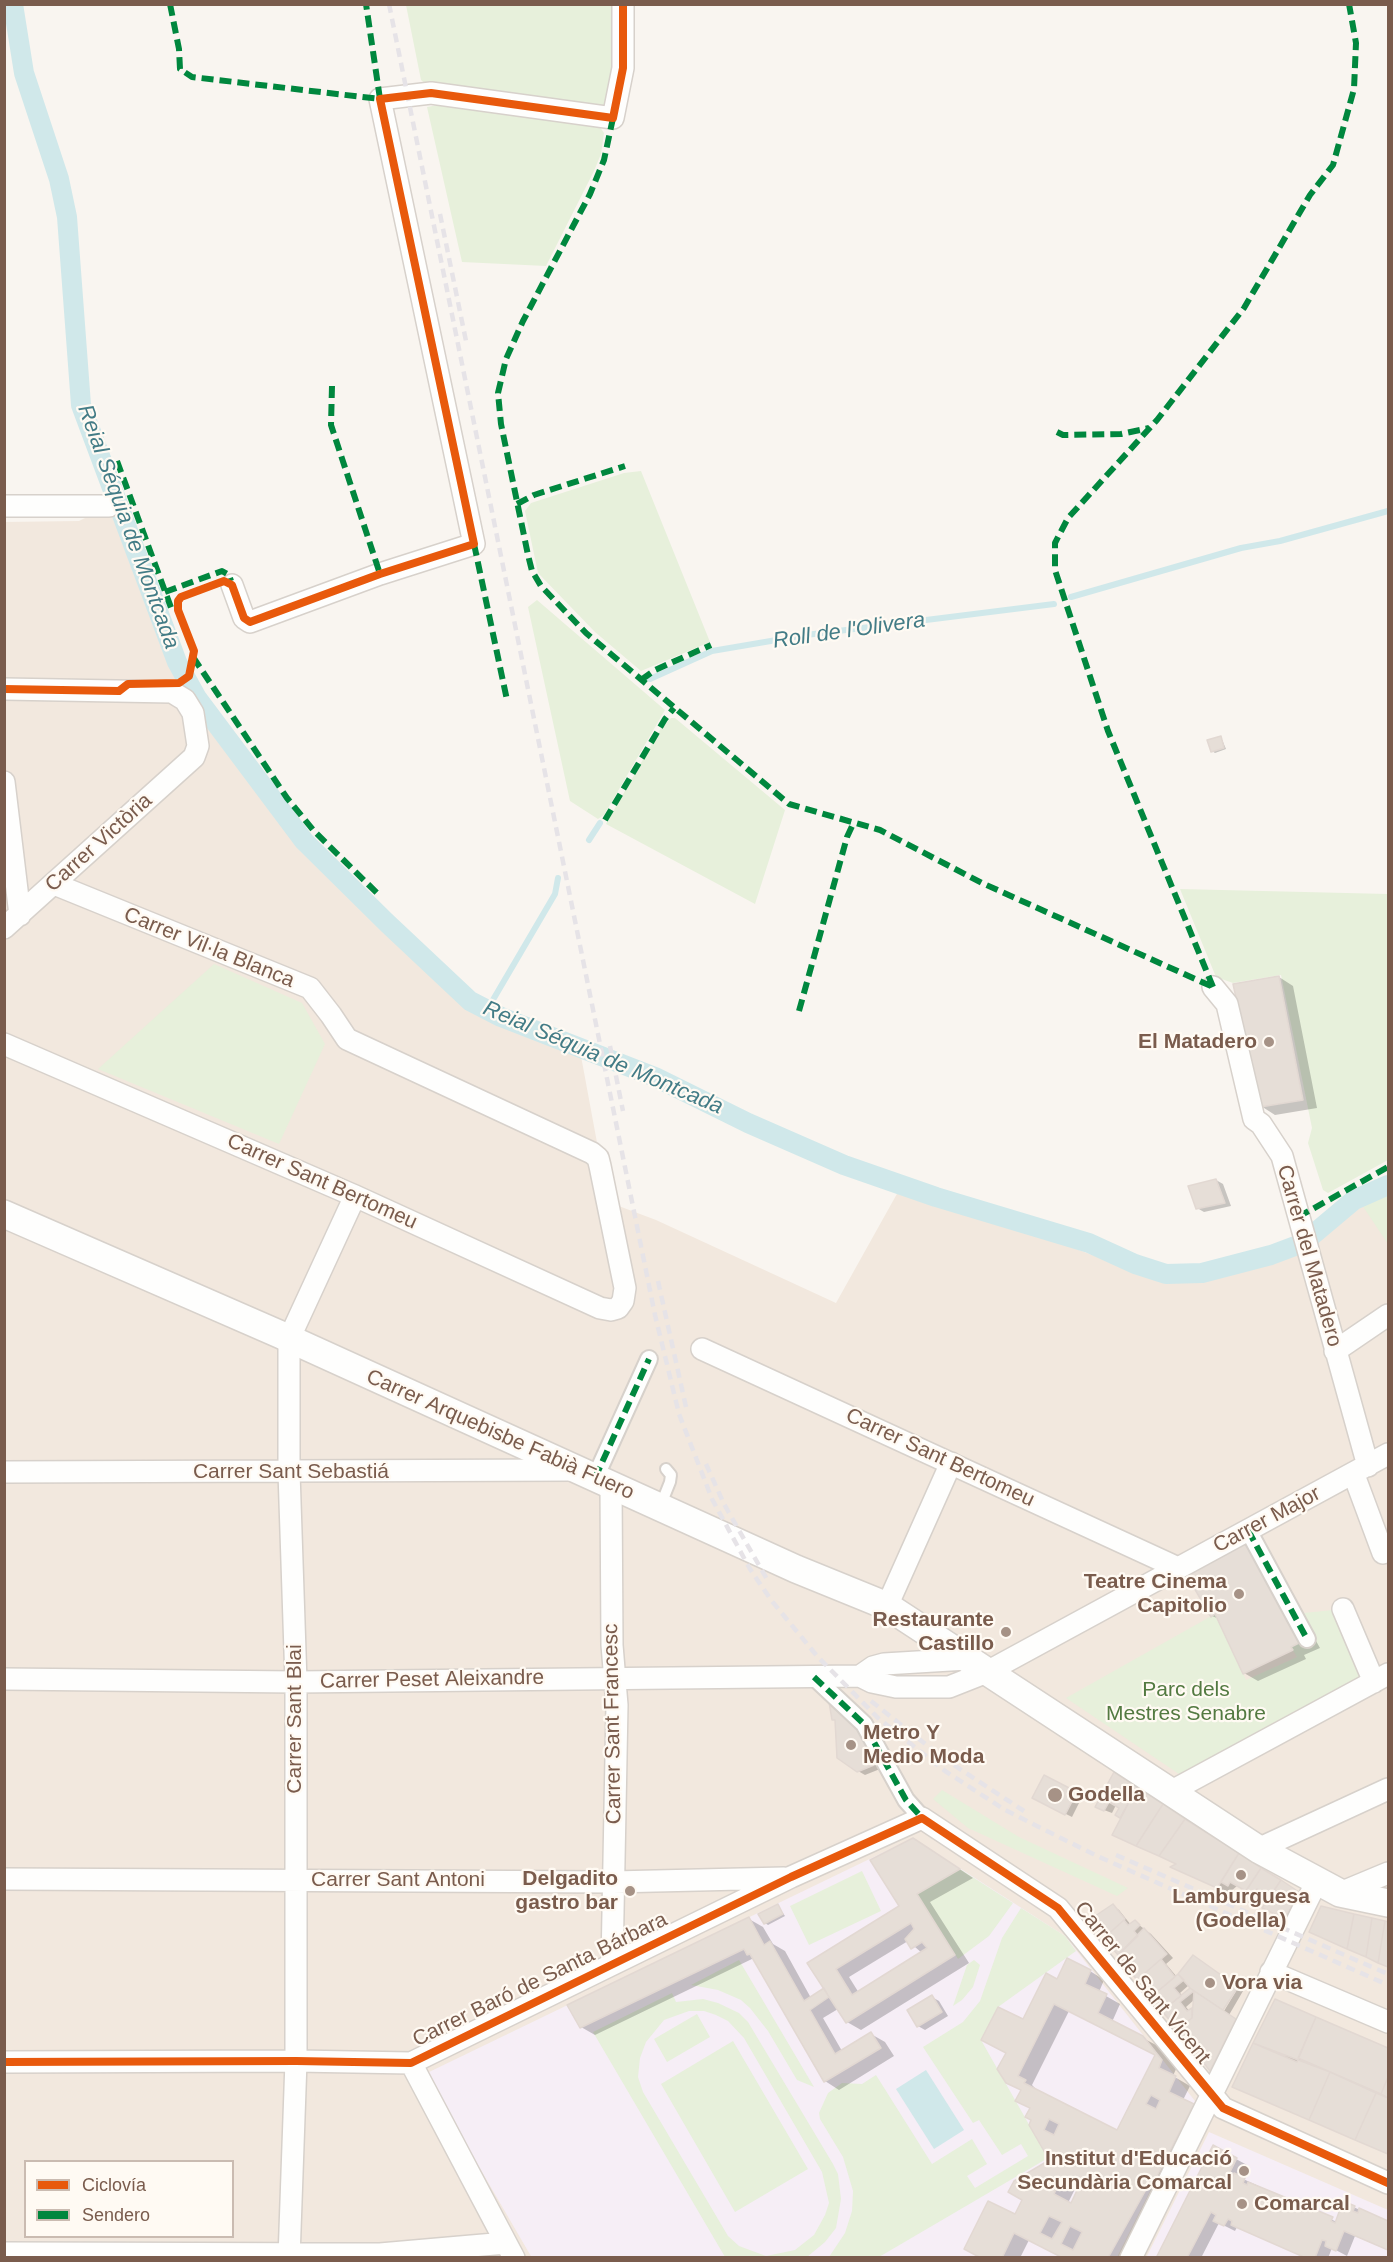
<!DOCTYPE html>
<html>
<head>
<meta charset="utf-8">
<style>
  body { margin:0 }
  #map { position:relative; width:1393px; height:2262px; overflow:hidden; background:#f9f5f0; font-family:Arial,sans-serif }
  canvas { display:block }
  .frame { position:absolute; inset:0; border:6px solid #7a5c4d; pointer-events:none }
  .legend { position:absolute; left:24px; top:2160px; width:210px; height:78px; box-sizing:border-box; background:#fffaf3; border:2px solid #cabbb1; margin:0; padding:8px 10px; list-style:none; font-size:18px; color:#7a5c4d }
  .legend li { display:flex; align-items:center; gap:12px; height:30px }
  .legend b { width:30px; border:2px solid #cabbb1 }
</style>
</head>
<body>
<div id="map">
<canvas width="1393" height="2262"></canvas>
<div class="frame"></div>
<ul class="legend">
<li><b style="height:8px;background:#e8590c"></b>Ciclovía</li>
<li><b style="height:8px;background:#00873e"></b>Sendero</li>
</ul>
</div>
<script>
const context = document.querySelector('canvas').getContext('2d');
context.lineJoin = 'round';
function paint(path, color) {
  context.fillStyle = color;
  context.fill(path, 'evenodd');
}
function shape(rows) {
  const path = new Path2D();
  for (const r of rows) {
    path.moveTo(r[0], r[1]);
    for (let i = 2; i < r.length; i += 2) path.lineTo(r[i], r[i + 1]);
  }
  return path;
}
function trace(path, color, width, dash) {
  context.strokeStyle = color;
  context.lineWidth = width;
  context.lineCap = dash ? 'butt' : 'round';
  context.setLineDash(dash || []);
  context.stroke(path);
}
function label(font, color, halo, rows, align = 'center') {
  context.font = font + ' Arial,sans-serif';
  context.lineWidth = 4.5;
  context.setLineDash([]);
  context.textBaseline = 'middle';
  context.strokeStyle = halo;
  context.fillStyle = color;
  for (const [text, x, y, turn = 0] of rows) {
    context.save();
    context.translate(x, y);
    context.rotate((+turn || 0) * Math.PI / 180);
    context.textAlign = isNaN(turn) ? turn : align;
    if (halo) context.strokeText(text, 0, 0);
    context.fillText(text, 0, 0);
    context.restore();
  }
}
const residential = shape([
  [109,506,181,682,202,715,301,847,457,998,490,1020,581,1056,608,1202,656,1220,836,1303,898,1192,1006,1223,1160,1280,1190,1281,1294,1253,1360,1202,1388,1191,1388,2257,5,2257,4,522,79,521],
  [26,2162,232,2162,232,2236,26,2236]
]);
const education = shape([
  [913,1838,1065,1936,1195,2101,1117,2257,532,2258,425,2074],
  [1209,2132,1388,2210,1388,2257,1146,2258]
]);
const green = shape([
  [406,5,617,5,611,98,604,105,595,107,429,87,421,80],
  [438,105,578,119,598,124,604,133,601,154,594,171,546,266,462,262,427,107],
  [641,471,710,642,641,671,595,632,538,573,525,511,531,503,624,473],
  [537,600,665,710,604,815,598,819,570,801,528,607],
  [671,718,675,718,785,810,755,904,606,824,661,728],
  [1180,889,1388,894,1388,1160,1328,1193,1323,1190,1308,1143,1312,1128,1281,975,1233,983,1216,977],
  [214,964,302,1003,325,1044,279,1144,98,1069],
  [1388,1191,1388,1244,1360,1202],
  [1333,1610,1361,1681,1182,1776,1066,1698,1215,1614,1246,1680,1297,1657,1291,1647,1315,1635,1304,1613],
  [942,1790,1019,1837,1128,1888,1117,1896,968,1828,933,1799],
  [960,1869,1013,1903,989,1936,958,1959,917,1894],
  [862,1871,881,1911,809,1945,790,1906],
  [1021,1908,1065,1936,1076,1951,998,2007,981,2040,1048,2158,879,2257,829,2257,845,2233,852,2211,853,2191,843,2157,820,2119,819,2113,828,2093,842,2083,862,2084,876,2075,932,2164,972,2139,987,2164,967,2176,975,2188,1028,2156,1021,2144,1002,2155,979,2120,973,2123,923,2047,963,2022,980,2001,1002,1938],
  [739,1960,814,2087,797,2080,768,2031,750,2008,741,2000,718,1990,691,1985],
  [974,1960,980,1965,973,1987,962,2000,953,2006,967,1965],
  [672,1993,676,2002,703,1999,718,2003,739,2013,748,2022,833,2164,838,2174,841,2199,836,2228,825,2242,807,2257,725,2257,593,2032],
  [689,2011,704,2011,716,2015,728,2021,744,2038,822,2172,829,2203,825,2215,814,2235,795,2250,766,2256,739,2246,728,2236,643,2092,638,2077,640,2058,646,2042,664,2020],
  [697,2014,710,2037,667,2062,654,2039],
  [733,2041,808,2169,735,2212,661,2084]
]);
const water = shape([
  [926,2070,964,2130,934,2149,896,2089]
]);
const shadow = shape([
  [1221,737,1226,749,1215,753,1212,751],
  [1279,977,1293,986,1317,1108,1275,1115,1261,1106],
  [1216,1180,1223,1184,1231,1206,1204,1212,1197,1208],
  [1264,1549,1320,1648,1304,1655,1306,1659,1258,1681,1244,1673,1219,1619,1212,1616],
  [837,1721,868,1736,880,1769,865,1775,858,1771],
  [1121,1778,1304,1897,1292,1922,1271,1912,1272,1897,1264,1892,1256,1905,1243,1898,1248,1891,1238,1885,1229,1893,1183,1872,1178,1864,1117,1815,1121,1807,1116,1805,1112,1813,1104,1810],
  [1076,1793,1082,1797,1072,1817,1040,1801],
  [928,1848,973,1878,930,1902,969,1963,861,2030,847,2022,838,2009,823,2018,842,2051,871,2034,885,2042,894,2056,839,2090,825,2081,754,1958,595,2035,581,2027,749,1919,763,1927,773,1944,785,1951,811,1998,826,1989,809,1963,901,1906],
  [908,1941,922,1953,859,1993,849,1977],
  [778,1906,785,1916,768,1925,765,1923],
  [1113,1906,1119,1910,1131,1925,1135,1922,1151,1934,1173,1958,1166,1964,1177,1977,1236,1986,1220,2011,1224,2011,1238,1988,1243,1991,1229,2015,1246,2026,1221,2076,1211,2070,1091,1920],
  [1189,1985,1193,1988,1183,1996,1180,1993],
  [1195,1999,1194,2011,1190,2012,1186,2007],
  [1322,1908,1388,1923,1388,1967,1317,1935],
  [1090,1971,1104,1980,1099,1992,1120,2004,1112,2022,1158,2046,1176,2069,1173,2076,1190,2086,1183,2100,1208,2113,1127,2258,1064,2258,1029,2240,1020,2258,982,2258,1016,2216,1050,2158,1032,2120,1032,2108,1022,2091,1007,2082,1024,2021,1058,1981],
  [1069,2011,1157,2055,1118,2132,1038,2091,1032,2085],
  [1077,2185,1081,2187,1072,2205,1068,2203],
  [932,1997,939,2001,948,2016,925,2030,918,2026],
  [1276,2001,1388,2050,1388,2154,1234,2086],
  [1236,2159,1247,2165,1241,2178,1337,2222,1344,2203,1388,2222,1388,2250,1355,2236,1347,2256,1332,2248,1328,2258,1306,2258,1237,2227,1235,2231,1219,2223,1201,2258,1158,2258]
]);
const stream = shape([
  [1071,597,1241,548,1280,541,1388,511],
  [650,679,712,651,806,635,1054,604],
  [589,840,600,823],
  [487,1010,555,894,558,878]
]);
const canal = shape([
  [13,4,24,73,59,179,67,217,81,405,177,662,197,698,304,841,387,923,470,1001,501,1017,655,1077,748,1123,844,1165,936,1197,1089,1243,1135,1264,1166,1274,1202,1273,1271,1255,1295,1246],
  [1310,1237,1354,1200,1388,1185]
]);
const building = shape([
  [1221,736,1224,748,1211,752,1207,740,1221,736],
  [1279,976,1303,1100,1260,1107,1233,984,1279,976],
  [1216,1179,1225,1203,1196,1209,1188,1186,1216,1179],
  [1250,1539,1307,1639,1291,1647,1293,1650,1243,1674,1215,1614,1211,1617,1186,1574,1250,1539],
  [829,1702,861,1731,874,1765,857,1772,837,1758,835,1720,832,1720,829,1702],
  [1114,1772,1137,1787,1120,1818,1115,1815,1119,1808,1109,1802,1104,1811,1095,1807,1114,1772],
  [1044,1775,1077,1792,1065,1815,1032,1798,1044,1775],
  [1137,1787,1163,1804,1136,1846,1112,1835,1137,1787],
  [1163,1804,1185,1819,1159,1856,1136,1846,1163,1804],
  [1185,1819,1239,1853,1217,1888,1170,1867,1176,1864,1159,1856,1185,1819],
  [913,1838,960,1869,917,1894,955,1955,846,2023,807,1963,899,1906,870,1860,913,1838],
  [911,1923,914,1929,905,1939,911,1949,922,1942,927,1948,852,1995,836,1969,911,1923],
  [1239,1853,1261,1868,1246,1891,1230,1882,1228,1886,1221,1882,1239,1853],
  [1261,1868,1281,1880,1270,1897,1257,1889,1249,1902,1241,1898,1261,1868],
  [1281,1880,1299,1892,1285,1919,1262,1908,1281,1880],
  [778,1904,783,1914,764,1924,758,1914,778,1904],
  [1113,1904,1125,1919,1104,1938,1089,1920,1113,1904],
  [1321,1906,1354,1914,1347,1949,1309,1932,1321,1906],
  [1354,1914,1372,1918,1366,1957,1347,1949,1354,1914],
  [749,1917,764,1945,770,1941,804,2001,824,1988,829,1997,810,2010,835,2054,871,2032,881,2048,824,2082,750,1954,747,1955,744,1949,580,2028,567,2005,749,1917],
  [1372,1918,1385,1921,1378,1963,1366,1957,1372,1918],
  [1124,1920,1128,1925,1135,1920,1140,1925,1134,1931,1138,1936,1118,1955,1104,1938,1124,1920],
  [1385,1921,1388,1922,1388,1967,1378,1963,1385,1921],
  [1144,1928,1167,1954,1137,1980,1118,1955,1144,1928],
  [1193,1955,1238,1987,1223,2010,1190,1988,1178,1974,1193,1955],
  [1067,1958,1091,1970,1085,1984,1107,1994,1098,2013,1143,2036,1162,2060,1159,2068,1176,2076,1169,2092,1194,2104,1151,2188,1148,2186,1108,2258,1063,2258,1014,2233,1002,2258,981,2258,964,2249,988,2201,1015,2214,1022,2200,1008,2192,1014,2181,1046,2162,1048,2158,1029,2125,1031,2120,1025,2117,1030,2108,1015,2101,1021,2090,1006,2083,997,2069,1006,2053,981,2040,998,2007,1023,2019,1046,1973,1057,1979,1067,1958],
  [1054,2004,1155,2055,1117,2130,1024,2083,1026,2080,1018,2076,1054,2004],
  [1151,2095,1160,2100,1156,2109,1146,2104,1151,2095],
  [1049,2119,1059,2124,1054,2135,1044,2130,1049,2119],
  [1062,2178,1079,2186,1071,2203,1054,2194,1062,2178],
  [1049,2216,1062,2222,1052,2239,1040,2233,1049,2216],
  [1070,2226,1082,2232,1073,2250,1061,2244,1070,2226],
  [1161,1959,1175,1977,1151,1997,1137,1980,1161,1959],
  [1178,1974,1184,1980,1174,1988,1181,1996,1162,2011,1151,1997,1178,1974],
  [1190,1988,1194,1991,1180,2002,1187,2011,1192,2008,1192,2018,1177,2029,1162,2011,1190,1988],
  [1194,1991,1236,2019,1210,2071,1177,2029,1192,2018,1194,1991],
  [932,1995,942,2012,917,2027,907,2010,932,1995],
  [1275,1999,1316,2017,1297,2062,1253,2043,1275,1999],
  [1316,2017,1388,2048,1388,2077,1381,2094,1298,2058,1316,2017],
  [1253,2043,1330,2072,1309,2120,1232,2087,1253,2043],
  [1330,2072,1376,2093,1355,2140,1309,2120,1330,2072],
  [1388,2077,1388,2098,1381,2094,1388,2077],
  [1376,2093,1388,2098,1388,2154,1355,2140,1376,2093],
  [1213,2145,1237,2158,1228,2176,1232,2178,1234,2173,1245,2178,1243,2183,1247,2185,1248,2182,1333,2217,1331,2221,1335,2223,1343,2201,1355,2206,1353,2211,1358,2213,1359,2208,1388,2221,1388,2250,1344,2231,1336,2251,1325,2246,1326,2241,1322,2240,1315,2258,1306,2258,1231,2225,1232,2221,1228,2219,1224,2226,1213,2221,1216,2215,1211,2212,1187,2258,1156,2258,1213,2145]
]);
const service = shape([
  [660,1507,670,1482,671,1475,666,1469]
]);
const pedestrian = shape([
  [595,1478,649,1359],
  [1248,1530,1307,1639],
  [814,1677,864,1724,906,1800,922,1818]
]);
const minor = shape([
  [4,506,109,506],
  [232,585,244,618,250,622,380,574,474,544,380,99,431,93,613,118,623,68,623,4],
  [4,689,172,692,185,700,193,713,198,746,194,757,4,928],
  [4,782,20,915],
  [1213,987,1227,1004,1254,1119,1261,1124,1282,1156,1368,1466],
  [4,1044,355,1196,600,1308,611,1310,618,1308,623,1301,625,1288,600,1166,598,1158,592,1153,347,1039,331,1015,310,988,54,884],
  [702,1349,1178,1568],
  [1335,1351,1388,1315],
  [4,1472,574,1470],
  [1354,1475,1383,1553],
  [611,1485,612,1645,617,1705,612,1964],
  [887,1606,951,1463],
  [1343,1609,1374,1682],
  [860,1676,872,1682,896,1687,949,1687,987,1672,1388,1454],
  [860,1676,873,1667,884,1664,967,1659],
  [4,1679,296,1682,860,1676],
  [1170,1792,1388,1674],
  [1258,1849,1388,1789],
  [4,1879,613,1882,784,1878],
  [1340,1893,1388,1873],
  [1271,1972,1388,2022],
  [4,2062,296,2061,411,2063,791,1877,922,1818,1058,1908,1223,2108,1388,2183],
  [411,2063,514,2258],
  [4,2253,380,2254,506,2243],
  [289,2258,296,2061,296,1682,289,1472,289,1339,355,1196],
  [1131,2258,1317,1881]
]);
const tertiary = shape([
  [4,1214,279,1334,796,1569,887,1606,1258,1849,1340,1893,1388,1903]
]);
const rail = shape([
  [389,4,655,1315,679,1414,712,1499,750,1569,771,1600,817,1656,878,1718,945,1771,1005,1810,1097,1856,1388,1985],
  [440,214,466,341],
  [610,1046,623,1111],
  [658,1281,686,1407],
  [706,1464,724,1504,768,1581],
  [871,1701,943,1758,1024,1811],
  [1116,1855,1388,1974]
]);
const quiet = shape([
  [170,4,179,49,180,69,192,77,380,99,366,4],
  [613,118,604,160,590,194,523,321,506,359,498,393,501,424,528,555,532,571,541,586,586,633,789,804,880,830,982,883,1213,987],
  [332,386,331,425,380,574],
  [1057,432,1063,435,1121,434,1149,428],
  [117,461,173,613],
  [517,504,534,495,625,466],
  [474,544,507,700],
  [165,592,222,571,229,575,231,581],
  [193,657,287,798,314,831,378,894],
  [641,680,655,670,711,645],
  [605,820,665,719,674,708],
  [1213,987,1108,731,1055,570,1055,543,1068,518,1157,420,1244,308,1310,195,1333,165,1354,89,1356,43,1349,4],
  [799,1011,847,837,854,822],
  [1298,1217,1388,1167],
  [595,1478,649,1359],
  [1248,1530,1307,1639],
  [814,1677,864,1724,906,1800,922,1818]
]);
const cycleway = shape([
  [4,689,119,691,128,684,179,683,189,676,194,651,178,610,178,601,181,597,224,581,232,585,244,618,250,622,380,574,474,544,380,99,431,93,613,118,623,68,623,4],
  [4,2062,296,2061,411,2063,791,1877,922,1818,1058,1908,1223,2108,1388,2183]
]);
const markers = [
  [1269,1042,6,"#a69286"],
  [1239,1594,6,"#a69286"],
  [1006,1632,6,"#a69286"],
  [851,1745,6,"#a69286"],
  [1055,1795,8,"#a69286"],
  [1241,1875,6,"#a69286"],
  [630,1891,6,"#a69286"],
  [1210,1983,6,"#a69286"],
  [1244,2171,6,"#a69286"],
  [1242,2204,6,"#a69286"]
];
const streetNames = [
  ["Carrer Victòria",99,843,-42],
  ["Carrer Vil·la Blanca",209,948,22],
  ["Carrer Sant Bertomeu",322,1182,24],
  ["Carrer del Matadero",1309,1256,74],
  ["Carrer Arquebisbe Fabià Fuero",500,1435,24],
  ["Carrer Sant Bertomeu",940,1458,25],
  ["Carrer Sant Sebastiá",291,1472],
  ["Carrer Major",1267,1520,-28],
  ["Carrer Peset Aleixandre",432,1680,-1],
  ["Carrer Sant Blai",295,1719,-90],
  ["Carrer Sant Francesc",613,1724,-91],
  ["Carrer Sant Antoni",398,1880],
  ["Carrer Baró de Santa Bárbara",540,1980,-26],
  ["Carrer de Sant Vicent",1142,1983,51]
];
const poiNames = [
  ["El Matadero",1257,1042],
  ["Teatre Cinema",1227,1582],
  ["Capitolio",1227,1606],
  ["Restaurante",994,1620],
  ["Castillo",994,1644],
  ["Metro Y",863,1733,"left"],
  ["Medio Moda",863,1757,"left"],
  ["Godella",1068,1795,"left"],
  ["Delgadito",618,1879],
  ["gastro bar",618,1903],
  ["Lamburguesa",1241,1897,"center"],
  ["(Godella)",1241,1921,"center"],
  ["Vora via",1222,1983,"left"],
  ["Institut d'Educació",1232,2159],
  ["Secundària Comarcal",1232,2183],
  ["Comarcal",1254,2204,"left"]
];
const parkNames = [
  ["Parc dels",1186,1690],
  ["Mestres Senabre",1186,1714]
];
const waterNames = [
  ["Reial Séquia de Montcada",128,527,70],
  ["Roll de l'Olivera",849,631,-8],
  ["Reial Séquia de Montcada",603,1058,23]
];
paint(residential, '#f2e8de');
paint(education, '#f6eef6');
paint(green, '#e7f0db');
paint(water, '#d0e8ea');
paint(shadow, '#0003');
trace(stream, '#d0e8ea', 6);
trace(canal, '#d0e8ea', 20);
paint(building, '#e6ded7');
trace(building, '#e2d8d2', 1.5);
trace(service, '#d7d1cb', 14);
trace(pedestrian, '#d7d1cb', 20);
trace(minor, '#d7d1cb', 24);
trace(tertiary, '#d7d1cb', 30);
trace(service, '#fefefd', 10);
trace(pedestrian, '#fefefd', 16);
trace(minor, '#fefefd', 21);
trace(tertiary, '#fefefd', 27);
trace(rail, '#e6e3e7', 4.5, [9, 6]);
trace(quiet, '#00873e', 6, [12, 6]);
trace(cycleway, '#e8590c', 8);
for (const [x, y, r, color] of markers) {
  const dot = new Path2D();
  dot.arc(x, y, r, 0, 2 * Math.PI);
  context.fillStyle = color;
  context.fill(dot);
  trace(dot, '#fffaf3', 2);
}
label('21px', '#7a5c4d', '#fffaf3', streetNames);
label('bold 21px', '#7a5c4d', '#fffaf3', poiNames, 'right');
label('21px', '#537a41', '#fffaf3', parkNames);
label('italic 22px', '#437c86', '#fffaf3', waterNames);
</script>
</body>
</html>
